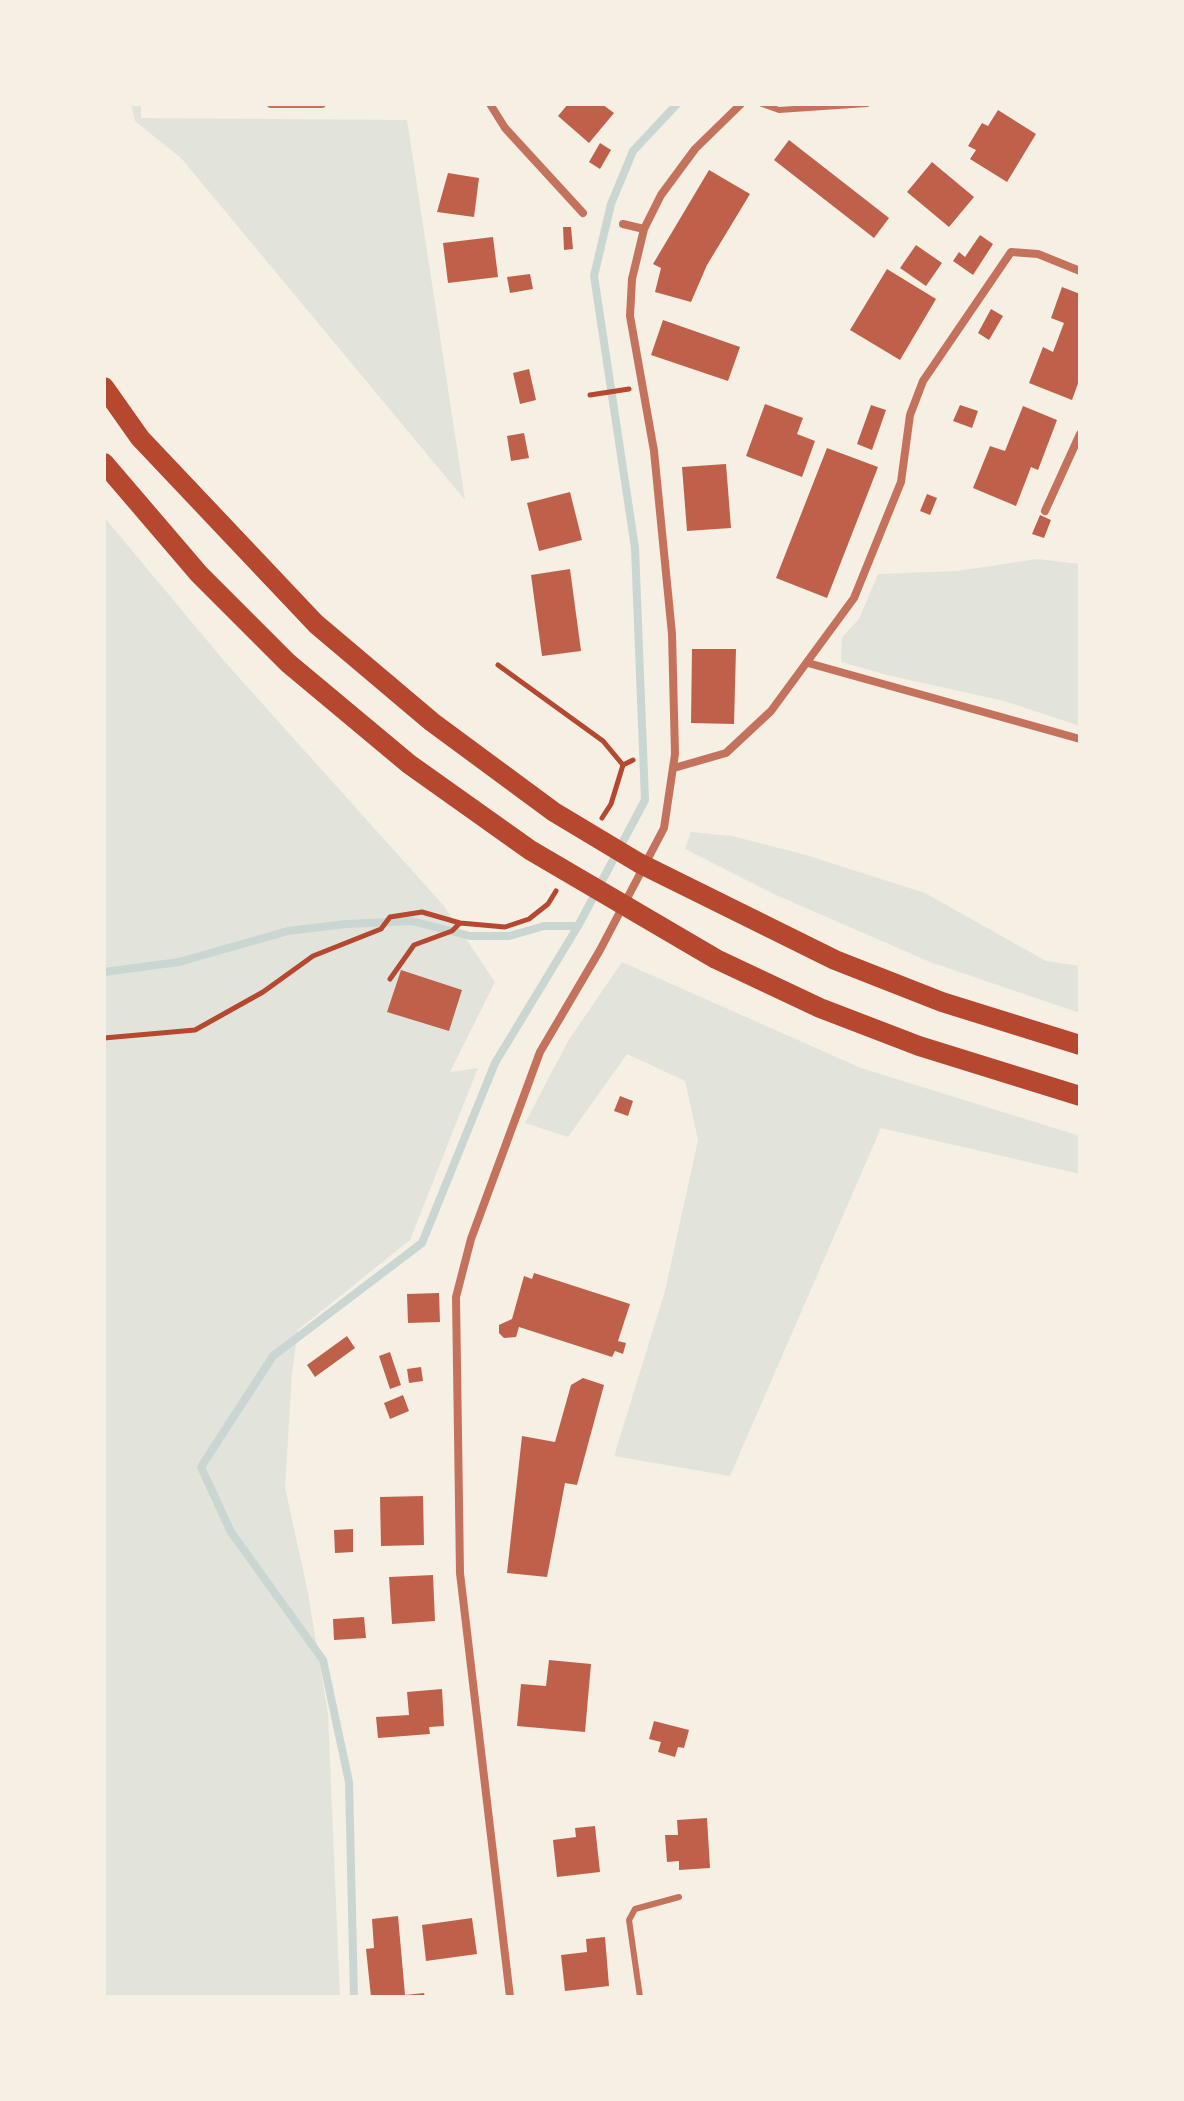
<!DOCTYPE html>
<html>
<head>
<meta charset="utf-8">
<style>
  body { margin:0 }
  #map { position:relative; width:1184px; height:2101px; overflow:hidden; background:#f6efe4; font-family:Georgia,serif }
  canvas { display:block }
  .frame { position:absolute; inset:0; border:106px solid #f6efe4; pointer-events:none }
</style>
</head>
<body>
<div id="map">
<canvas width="1184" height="2101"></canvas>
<div class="frame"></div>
</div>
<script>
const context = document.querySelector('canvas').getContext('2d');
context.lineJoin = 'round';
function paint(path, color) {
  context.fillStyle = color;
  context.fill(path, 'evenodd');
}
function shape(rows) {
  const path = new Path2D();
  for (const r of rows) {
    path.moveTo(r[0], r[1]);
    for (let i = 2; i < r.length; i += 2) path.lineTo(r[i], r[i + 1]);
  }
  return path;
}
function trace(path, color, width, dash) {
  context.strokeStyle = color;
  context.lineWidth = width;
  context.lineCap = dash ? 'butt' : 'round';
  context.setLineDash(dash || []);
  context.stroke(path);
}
const green = shape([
  [131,104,141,104,141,118,407,120,465,500,181,158,135,121],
  [104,517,225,662,444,906,495,982,450,1072,478,1068,410,1240,298,1330,292,1373,285,1487,308,1593,328,1714,340,1997,104,1997],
  [1037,559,1080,564,1080,726,1004,701,891,676,841,662,842,637,859,619,878,574,957,571],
  [691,832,732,836,806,855,925,893,1046,961,1080,966,1080,1013,930,962,776,895,685,849],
  [622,962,861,1068,1080,1136,1080,1174,881,1128,730,1476,614,1456,665,1291,698,1140,685,1081,627,1054,568,1137,525,1123,568,1041]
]);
const stream = shape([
  [104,972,179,962,288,931,346,924,412,921,470,936,509,936,544,926,578,926],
  [354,1997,349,1782,323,1660,231,1532,201,1467,273,1356,422,1243,495,1063,578,926,645,800,635,548,594,276,611,204,633,151,677,104]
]);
const building = shape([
  [568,104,602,104,614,113,589,143,558,116],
  [998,110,1036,134,1007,182,970,159,976,150,968,146,982,123,988,126],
  [789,140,889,218,874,238,774,160],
  [600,143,611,150,600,169,589,162],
  [932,162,974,197,949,227,907,192],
  [709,170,750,194,707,265,691,302,655,292,661,268,653,264],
  [448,173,479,178,474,217,437,212],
  [563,227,571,227,573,249,564,250],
  [980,235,993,244,973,275,953,261,959,252,965,257],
  [493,237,498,277,448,283,443,243],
  [916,245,942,263,926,286,900,268],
  [887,269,936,299,900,360,850,330],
  [530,274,533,289,510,293,507,277],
  [1062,287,1080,294,1080,378,1072,400,1029,383,1043,347,1053,352,1064,323,1051,318],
  [991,309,1003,316,989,340,978,333],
  [663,320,740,347,728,381,651,355],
  [529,369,536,400,520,404,513,373],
  [765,404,803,418,797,434,815,441,802,477,746,456],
  [871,405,886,410,872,450,857,444],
  [960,405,978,411,972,428,953,421],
  [1023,406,1057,420,1038,470,1031,467,1016,506,973,488,990,446,1005,451],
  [524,433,529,458,511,461,507,436],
  [827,448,878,467,827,598,776,578],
  [726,464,731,528,687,531,682,467],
  [570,492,582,540,539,551,527,503],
  [927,494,937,498,930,515,920,511],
  [1040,515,1051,520,1044,538,1032,534],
  [570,569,581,651,542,656,531,575],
  [692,649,736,649,734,724,691,723],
  [401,970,462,990,449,1031,387,1012],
  [620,1096,633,1101,628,1116,614,1111],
  [534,1273,630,1304,618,1341,626,1343,623,1354,615,1351,612,1357,519,1327,516,1337,504,1338,499,1333,499,1325,512,1319,524,1276,532,1279],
  [439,1293,440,1322,408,1323,407,1294],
  [347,1336,355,1348,315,1377,307,1365],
  [390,1352,401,1385,390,1389,379,1356],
  [421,1367,423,1381,409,1383,407,1369],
  [583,1378,604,1385,577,1485,565,1483,547,1577,507,1573,522,1436,555,1442,571,1385],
  [403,1395,409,1411,390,1419,384,1403],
  [423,1496,424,1545,381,1546,380,1497],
  [353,1529,353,1552,335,1553,334,1530],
  [433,1575,435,1621,392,1624,389,1577],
  [364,1617,366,1638,334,1640,333,1619],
  [549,1660,591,1664,585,1732,517,1726,521,1684,546,1686],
  [442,1689,444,1726,429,1727,430,1734,378,1738,376,1717,409,1715,407,1692],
  [654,1721,689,1730,684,1748,678,1747,675,1757,658,1752,661,1742,649,1739],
  [707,1818,710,1868,679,1870,679,1861,667,1862,665,1835,678,1835,677,1820],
  [595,1826,600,1872,557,1877,553,1840,576,1837,575,1828],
  [398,1916,405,1995,424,1993,425,1997,371,1997,366,1949,374,1948,372,1919],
  [472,1918,477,1954,426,1961,422,1925],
  [605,1937,609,1986,565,1991,561,1955,587,1952,586,1939]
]);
const path = shape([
  [590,395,629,389],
  [498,665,603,741,623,765],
  [602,818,611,804,623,765,633,760],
  [390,979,414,945,452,931,460,923,505,927,529,919,548,904,556,891],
  [104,1038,195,1030,263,992,313,956,381,929,390,917,422,912,460,923]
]);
const service = shape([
  [762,104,779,110,867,104],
  [640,1997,629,1920,635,1909,679,1897]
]);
const minor = shape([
  [271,104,322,104],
  [490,104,505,128,583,213],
  [623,224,644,229],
  [1045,511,1080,434],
  [808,663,1080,739],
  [674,768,726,753,771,711,854,598,901,482,910,415,923,381,1011,252,1038,254,1080,271],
  [510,1997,460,1573,456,1297,471,1239,540,1052,600,950,664,828,675,754,672,634,654,451,630,316,632,279,644,229,661,195,695,149,741,104]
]);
const motorway = shape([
  [104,387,140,438,316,624,432,722,554,812,639,863,835,960,942,1002,1080,1045],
  [104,463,199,574,288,663,409,764,530,850,716,959,820,1008,919,1046,1080,1096]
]);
paint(green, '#e2e4dc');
trace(stream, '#c9d6d2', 8);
paint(building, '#bf614a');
trace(path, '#b5482f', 5);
trace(service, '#c5725c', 6);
trace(minor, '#c5725c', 8);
trace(motorway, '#b5482f', 20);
</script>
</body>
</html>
